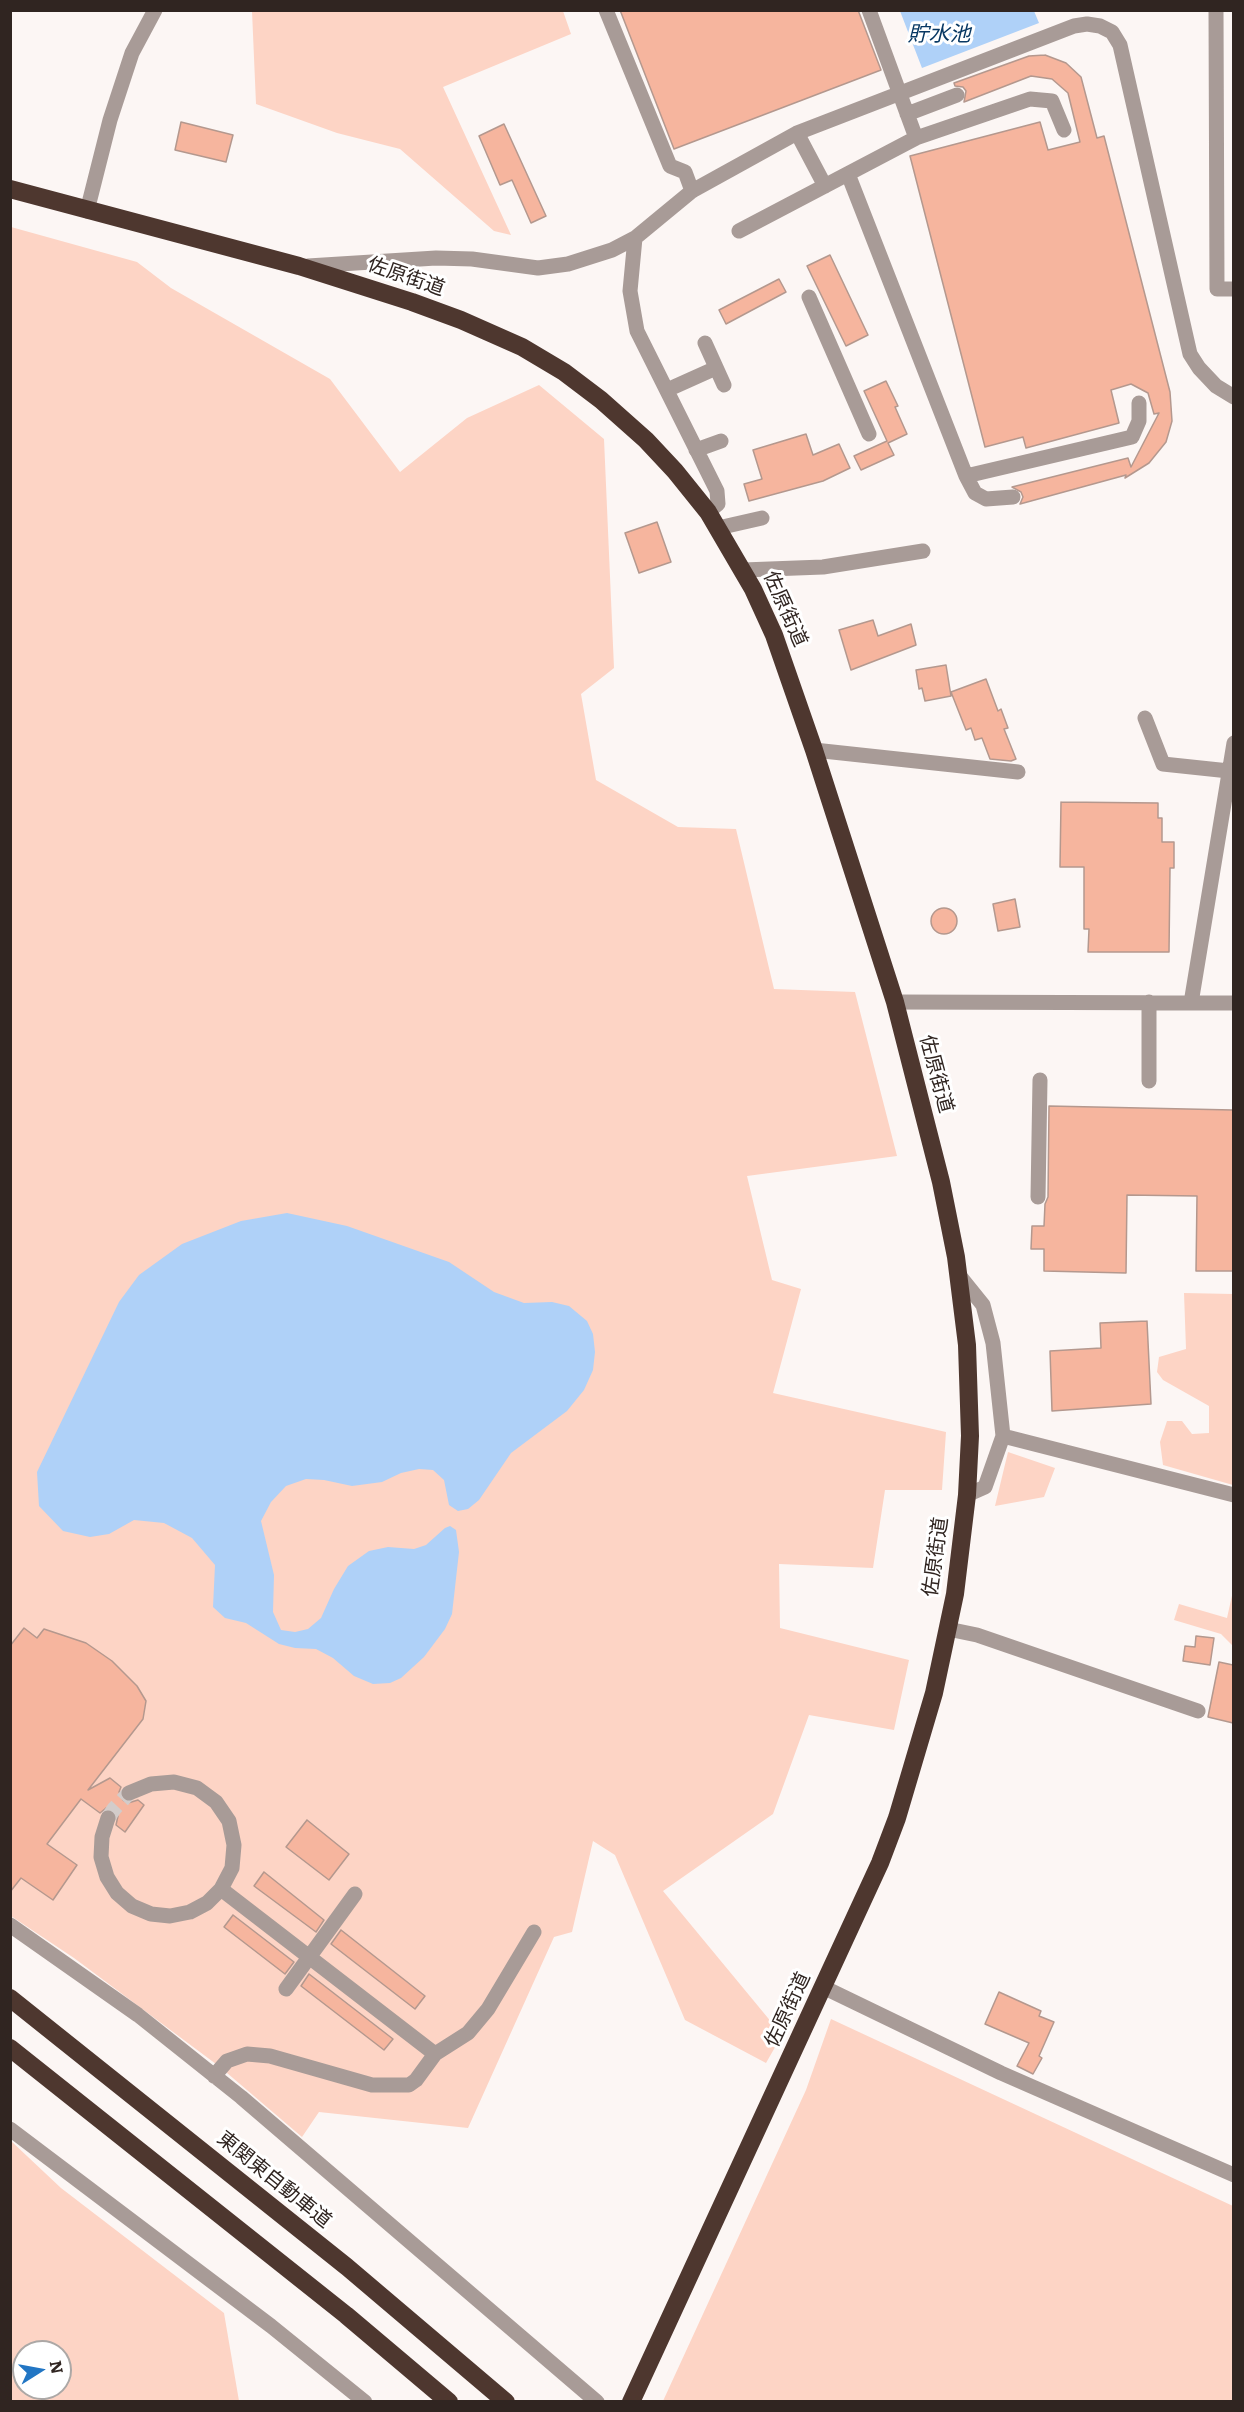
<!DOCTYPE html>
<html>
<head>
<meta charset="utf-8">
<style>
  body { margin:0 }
  #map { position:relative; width:1244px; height:2412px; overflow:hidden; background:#fcf6f4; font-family:Literata,serif }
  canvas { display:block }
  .frame { position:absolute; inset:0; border:12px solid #302521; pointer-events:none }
  .north { position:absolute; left:12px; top:2340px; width:60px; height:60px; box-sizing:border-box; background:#fff; border:2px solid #aca8a6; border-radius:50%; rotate:79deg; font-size:16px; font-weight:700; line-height:24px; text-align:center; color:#302521 }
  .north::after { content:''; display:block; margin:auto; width:21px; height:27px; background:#2276c4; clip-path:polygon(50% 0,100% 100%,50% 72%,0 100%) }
</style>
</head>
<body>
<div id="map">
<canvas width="1244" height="2412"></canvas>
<div class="frame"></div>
<div class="north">N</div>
</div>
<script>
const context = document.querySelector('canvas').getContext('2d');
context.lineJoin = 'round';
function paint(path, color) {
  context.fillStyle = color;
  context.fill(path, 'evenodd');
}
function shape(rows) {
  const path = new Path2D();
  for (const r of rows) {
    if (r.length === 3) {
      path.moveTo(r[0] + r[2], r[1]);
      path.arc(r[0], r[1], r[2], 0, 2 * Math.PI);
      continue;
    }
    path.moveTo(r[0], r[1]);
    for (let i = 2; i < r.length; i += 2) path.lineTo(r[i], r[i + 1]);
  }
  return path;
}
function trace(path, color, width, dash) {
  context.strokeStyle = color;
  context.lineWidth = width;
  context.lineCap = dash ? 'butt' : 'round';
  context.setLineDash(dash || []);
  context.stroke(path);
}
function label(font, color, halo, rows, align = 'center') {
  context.font = font + ' Literata,"Noto Sans JP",serif';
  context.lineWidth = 6;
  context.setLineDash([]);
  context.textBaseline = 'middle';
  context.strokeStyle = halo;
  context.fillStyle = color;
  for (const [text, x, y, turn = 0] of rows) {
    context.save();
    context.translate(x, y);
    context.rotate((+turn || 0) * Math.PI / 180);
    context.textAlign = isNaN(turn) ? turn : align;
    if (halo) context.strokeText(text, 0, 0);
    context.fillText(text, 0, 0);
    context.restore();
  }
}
const green = shape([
  [252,11,563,11,571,34,443,87,511,235,494,231,400,149,337,133,256,104],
  [11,227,137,262,171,288,330,379,400,472,467,418,539,385,604,439,614,668,581,694,596,780,678,827,736,829,774,989,855,992,897,1156,747,1176,772,1280,801,1289,773,1393,946,1432,942,1490,885,1490,873,1568,779,1564,780,1628,909,1660,894,1730,809,1715,773,1814,663,1891,782,2035,766,2063,685,2020,615,1855,593,1841,572,1932,554,1937,468,2128,319,2112,302,2137,220,2067,74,1958,11,1916],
  [1184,1293,1233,1294,1233,1485,1163,1465,1160,1442,1167,1421,1182,1421,1192,1434,1209,1433,1209,1406,1163,1380,1157,1372,1159,1357,1186,1349],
  [1008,1452,1055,1468,1044,1497,995,1506],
  [1233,1591,1233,1646,1221,1634,1174,1620,1179,1604,1227,1618],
  [831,2019,1233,2206,1233,2401,663,2401,806,2090],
  [11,2141,61,2188,224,2313,239,2401,11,2401],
  [24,2352,60,2352,60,2388,24,2388]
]);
const water = shape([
  [900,11,1034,11,1039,23,922,68],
  [287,1213,347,1226,449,1262,494,1292,524,1303,552,1302,569,1306,587,1321,593,1334,595,1352,593,1370,584,1390,567,1411,511,1453,479,1500,468,1509,458,1511,449,1505,444,1480,433,1470,419,1469,401,1473,382,1482,352,1486,324,1480,306,1479,286,1486,271,1502,261,1521,274,1575,273,1612,281,1630,295,1632,308,1629,321,1618,334,1589,348,1566,369,1551,388,1547,414,1549,426,1545,445,1528,450,1526,456,1530,459,1552,452,1614,445,1629,424,1657,401,1678,390,1683,373,1684,354,1676,333,1658,316,1649,295,1648,279,1644,246,1623,225,1618,213,1607,215,1565,192,1538,164,1523,134,1520,109,1534,90,1537,63,1531,39,1506,37,1472,119,1302,139,1275,182,1244,241,1221]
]);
const building = shape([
  [620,10,858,10,881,70,674,149,620,10],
  [1045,55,1066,63,1081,77,1097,138,1104,136,1170,392,1172,421,1166,442,1149,463,1125,478,1126,475,1020,504,1023,497,1021,492,1012,487,1128,458,1131,467,1159,413,1154,414,1148,393,1131,384,1111,390,1119,423,1026,448,1023,437,985,447,910,156,1040,122,1048,150,1080,142,1068,93,1052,79,1031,76,964,102,966,91,963,87,955,86,954,83,1029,56,1045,55],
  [181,122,233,135,226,162,175,150,181,122],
  [504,124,546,216,531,223,512,180,500,185,479,136,504,124],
  [830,255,868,335,846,346,807,266,830,255],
  [779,279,786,292,726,324,719,310,779,279],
  [886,381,898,406,895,407,907,434,888,443,894,455,861,470,854,456,887,441,864,391,886,381],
  [806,434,813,455,839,444,850,468,823,481,749,501,744,484,762,479,753,450,806,434],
  [657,522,671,562,639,573,625,533,657,522],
  [873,620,878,636,911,624,916,645,851,670,839,630,873,620],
  [946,665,951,696,925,701,922,688,919,689,916,670,946,665],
  [986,679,998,711,1001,709,1008,728,1004,729,1016,759,1011,761,990,759,982,738,975,740,971,728,966,730,951,692,986,679],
  [1061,802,1158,803,1158,818,1162,818,1162,842,1174,842,1174,868,1170,868,1169,952,1088,952,1089,929,1084,929,1084,867,1060,867,1061,802],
  [1015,899,1020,927,998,931,993,904,1015,899],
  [944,921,13],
  [1049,1106,1233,1110,1233,1271,1196,1271,1197,1196,1127,1195,1126,1273,1044,1271,1044,1249,1031,1249,1032,1226,1044,1226,1045,1204,1048,1197,1049,1106],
  [1147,1321,1151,1404,1052,1411,1050,1351,1101,1348,1100,1323,1147,1321],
  [24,1628,37,1638,44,1629,86,1643,112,1661,137,1686,146,1701,143,1719,88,1790,110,1778,121,1787,119,1792,123,1800,128,1803,138,1800,144,1805,125,1832,116,1825,118,1816,115,1811,106,1808,100,1813,81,1799,47,1844,77,1865,53,1900,21,1878,10,1892,10,1646,24,1628],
  [1196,1636,1214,1638,1210,1665,1183,1661,1185,1646,1195,1647,1196,1636],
  [1219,1662,1233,1665,1233,1723,1208,1717,1219,1662],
  [307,1820,349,1854,329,1880,286,1847,307,1820],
  [264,1872,324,1920,316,1932,254,1886,264,1872],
  [233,1915,294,1962,285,1974,224,1927,233,1915],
  [341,1930,425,1996,415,2009,331,1944,341,1930],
  [309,1974,393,2039,384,2050,301,1986,309,1974],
  [999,1992,1041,2011,1039,2016,1054,2022,1039,2056,1042,2058,1033,2074,1017,2066,1029,2043,985,2024,999,1992]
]);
const minorTunnel = shape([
  [108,1818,114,1809,129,1793]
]);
const minor = shape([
  [606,10,670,166,685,172,692,191],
  [869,10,916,138],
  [1216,10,1217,289,1234,289],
  [907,114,957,95],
  [797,133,825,186],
  [848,174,966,476,1132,437,1139,421,1139,403],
  [87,211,110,120,132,53,155,10],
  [739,231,916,138,1030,99,1052,101,1064,130],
  [635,238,630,291,637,331,717,491,718,504,708,512],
  [308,266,436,258,472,259,538,268,568,264,612,250,635,238,692,191,797,133,1074,26,1087,24,1100,26,1112,32,1120,45,1190,354,1199,368,1216,386,1234,397],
  [809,297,869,434],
  [705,343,724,385],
  [667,390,716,368],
  [696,450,721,441],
  [966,476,975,493,986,499,1013,497],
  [718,528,762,518],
  [743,570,823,567,923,551],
  [1145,718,1163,764,1229,771],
  [814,750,1018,772],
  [895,1002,1234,1003],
  [1191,1003,1234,743],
  [1149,1081,1149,1002],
  [1038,1197,1040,1080],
  [958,1274,983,1305,993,1343,1003,1436,985,1487,967,1495],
  [1003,1436,1234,1495],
  [948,1629,977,1635,1198,1711],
  [108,1818,102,1837,101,1857,107,1877,117,1893,132,1906,151,1914,170,1916,190,1912,207,1903,221,1889,232,1868,234,1845,229,1821,216,1802,197,1788,174,1782,151,1784,129,1793],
  [221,1889,435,2054],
  [10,1925,138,2015,241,2097,597,2402],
  [823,1987,1001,2073,1234,2175],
  [286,1989,355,1894],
  [214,2076,227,2061,247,2054,270,2056,372,2085,409,2085,416,2080,435,2054,468,2033,488,2009,534,1932],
  [10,2129,271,2326,365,2402]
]);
const highway = shape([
  [10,189,299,266,412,302,461,320,522,347,564,372,601,400,646,440,675,471,708,512,753,589,774,635,814,750,895,1002,941,1182,956,1257,967,1345,970,1436,967,1495,955,1594,934,1693,897,1818,880,1863,631,2402],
  [10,1998,347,2267,506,2402],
  [10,2048,346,2315,449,2402]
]);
const streetNames = [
  ["佐原街道",406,277,19],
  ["佐原街道",785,609,66],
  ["佐原街道",936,1074,75],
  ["佐原街道",936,1557,-82],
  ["佐原街道",788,2010,-65],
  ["東関東自動車道",274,2180,39]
];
const waterNames = [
  ["貯水池",939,35]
];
paint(green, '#fdd4c5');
paint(water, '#afd1f8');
paint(building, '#f6b59e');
trace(building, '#b4988e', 1.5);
trace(minorTunnel, '#d3ccca', 15, [15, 8]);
trace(minor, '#a89b97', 15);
trace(highway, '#4e372f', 18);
label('20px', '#302521', '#fff', streetNames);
label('italic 21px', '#083863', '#fff', waterNames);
</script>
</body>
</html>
